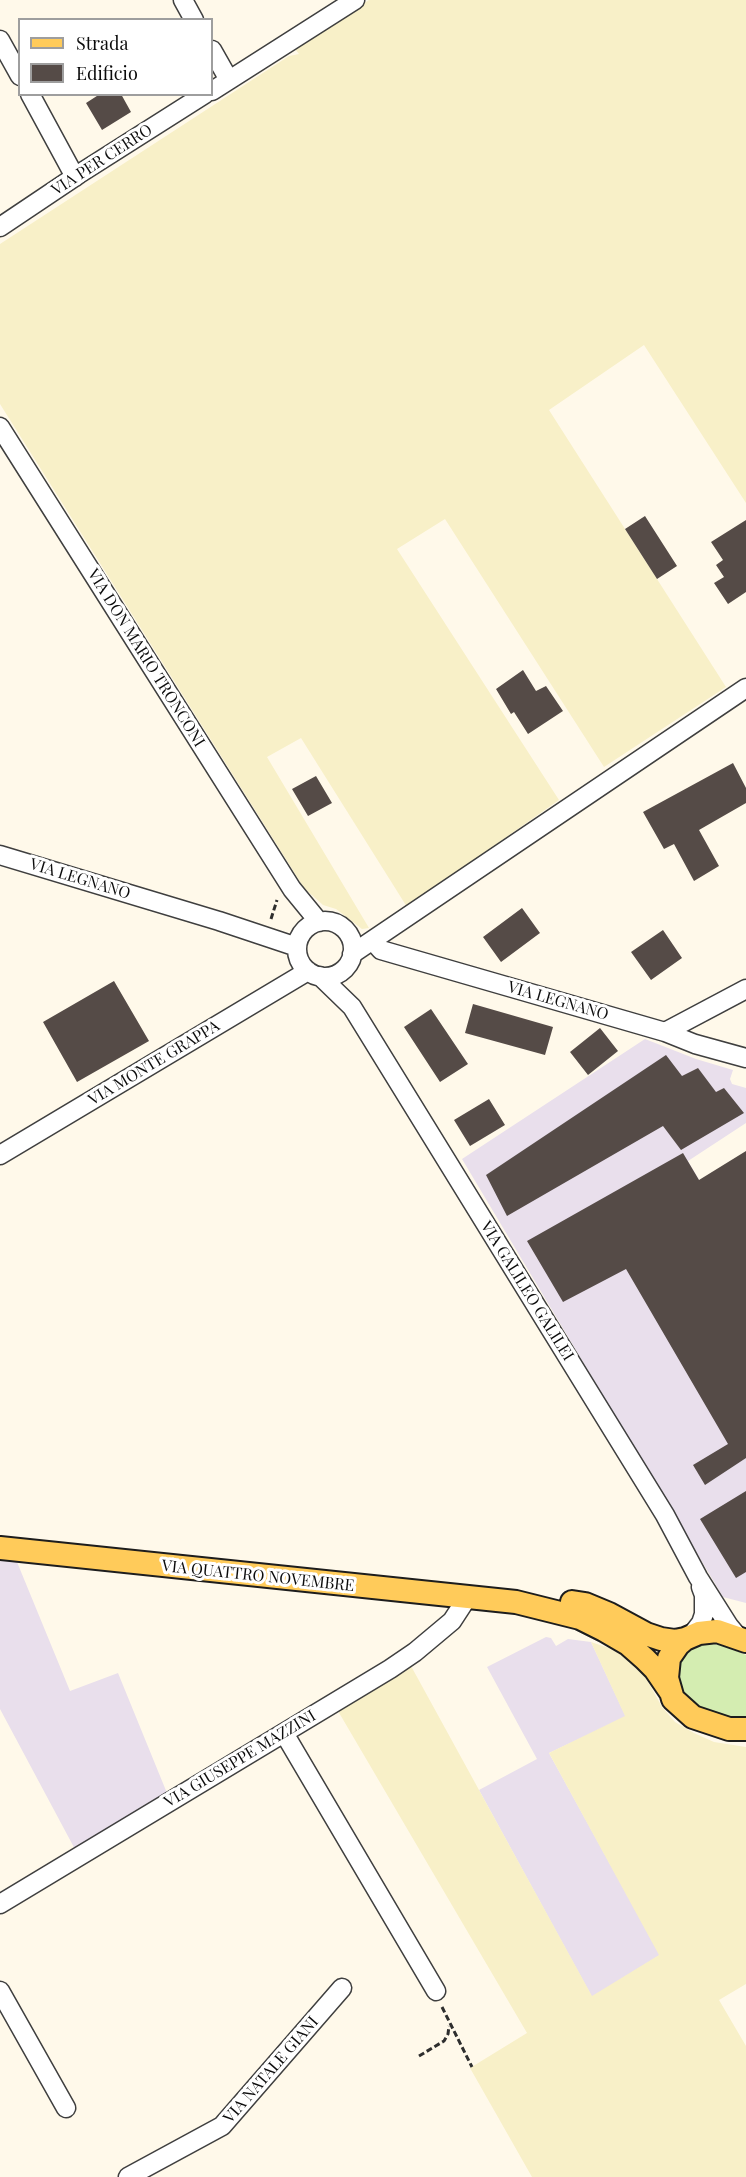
<!DOCTYPE html>
<html>
<head>
<meta charset="utf-8">
<style>
  body { margin:0 }
  #map { position:relative; width:746px; height:2177px; overflow:hidden; background:#fff9ea; font-family:"Playfair Display",serif }
  canvas { display:block }
  .legend { position:absolute; left:18px; top:18px; width:195px; height:78px; box-sizing:border-box; background:#fff; border:2px solid #9e9e9e; margin:0; padding:8px 10px; list-style:none; font-size:18px; color:#0c0c0c }
  .legend li { display:flex; align-items:center; gap:12px; height:30px }
  .legend b { width:30px; border:2px solid #9e9e9e }
</style>
</head>
<body>
<div id="map">
<canvas width="746" height="2177"></canvas>
<ul class="legend">
<li><b style="height:8px;background:#ffcb5a"></b>Strada</li>
<li><b style="height:16px;background:#554b47"></b>Edificio</li>
</ul>
</div>
<script>
const context = document.querySelector('canvas').getContext('2d');
context.lineJoin = 'round';
function paint(path, color) {
  context.fillStyle = color;
  context.fill(path, 'evenodd');
}
function shape(rows) {
  const path = new Path2D();
  for (const r of rows) {
    if (r.length === 3) {
      path.moveTo(r[0] + r[2], r[1]);
      path.arc(r[0], r[1], r[2], 0, 2 * Math.PI);
      continue;
    }
    path.moveTo(r[0], r[1]);
    for (let i = 2; i < r.length; i += 2) path.lineTo(r[i], r[i + 1]);
  }
  return path;
}
function trace(path, color, width, dash) {
  context.strokeStyle = color;
  context.lineWidth = width;
  context.lineCap = dash ? 'butt' : 'round';
  context.setLineDash(dash || []);
  context.stroke(path);
}
function label(font, color, halo, rows, align = 'center') {
  context.font = font + ' "Playfair Display",serif';
  context.lineWidth = 6;
  context.setLineDash([]);
  context.textBaseline = 'middle';
  context.strokeStyle = halo;
  context.fillStyle = color;
  for (const [text, x, y, turn = 0] of rows) {
    context.save();
    context.translate(x, y);
    context.rotate((+turn || 0) * Math.PI / 180);
    context.textAlign = isNaN(turn) ? turn : align;
    if (halo) context.strokeText(text, 0, 0);
    context.fillText(text, 0, 0);
    context.restore();
  }
}
const industrial = shape([
  [645,1039,696,1059,733,1070,730,1079,732,1084,746,1088,746,1123,688,1161,746,1259,746,1603,723,1597,462,1159],
  [0,1560,17,1562,70,1691,118,1673,169,1798,77,1853,0,1709],
  [546,1637,551,1638,556,1646,568,1639,591,1642,626,1717,549,1753,660,1955,592,1997,479,1790,537,1759,487,1667]
]);
const farmland = shape([
  [369,0,746,0,746,503,644,345,549,410,726,687,604,767,445,519,397,549,559,800,407,907,301,738,267,757,369,928,362,929,336,909,323,905,304,888,0,404,0,244,289,56,299,54,295,49],
  [591,1642,609,1648,627,1658,646,1678,662,1707,675,1722,694,1733,714,1742,746,1747,746,1984,719,2000,746,2046,746,2177,532,2177,470,2068,527,2033,338,1711,411,1666,592,1996,659,1955,549,1753,625,1716]
]);
const green = shape([
  [702,1643,722,1645,746,1655,746,1718,728,1718,709,1711,690,1700,678,1685,677,1667,680,1659,693,1646]
]);
const building = shape([
  [100,94,121,94,131,112,102,130,86,103],
  [645,516,677,566,657,579,625,529],
  [746,520,746,592,728,604,714,583,724,577,716,565,723,560,711,542],
  [523,670,536,691,546,686,563,711,528,734,514,712,511,714,496,689],
  [733,763,746,788,746,803,699,830,719,866,694,881,674,844,664,849,643,812],
  [316,776,332,803,308,816,292,789],
  [522,908,540,933,501,962,483,937],
  [663,930,682,958,651,980,631,952],
  [114,981,149,1041,77,1082,43,1022],
  [473,1004,553,1027,545,1055,465,1033],
  [431,1009,468,1064,440,1082,404,1027],
  [600,1028,618,1051,588,1075,570,1052],
  [666,1055,682,1076,698,1068,716,1092,724,1088,744,1113,681,1150,663,1126,507,1216,486,1175],
  [489,1099,505,1125,470,1146,454,1120],
  [746,1151,746,1458,705,1485,693,1465,728,1444,626,1269,563,1302,527,1241,683,1153,699,1180],
  [746,1491,746,1572,736,1578,700,1519]
]);
const path = shape([
  [271,919,277,900],
  [442,2007,472,2067],
  [419,2056,444,2041,448,2034,449,2026]
]);
const minor = shape([
  [183,0,194,20],
  [0,40,20,76],
  [212,50,229,80],
  [212,91,355,0],
  [30,94,75,177],
  [0,227,79,174,205,94],
  [0,427,292,889,319,922],
  [0,855,219,921,297,947],
  [325,949,28],
  [373,941,381,950,665,1032,695,1044,746,1058],
  [352,954,746,688],
  [320,976,352,1007,665,1515,698,1577,729,1626,739,1638],
  [665,1032,746,989],
  [0,1155,308,971],
  [690,1637,701,1623,704,1614,704,1595,701,1587],
  [284,1733,436,1991],
  [0,1904,390,1669,415,1652,452,1621,467,1598],
  [0,1991,66,2108],
  [128,2177,222,2126,342,1988]
]);
const major = shape([
  [0,1548,516,1602,580,1618,604,1630,628,1644,645,1659,655,1669,670,1691],
  [572,1602,585,1604,609,1614,646,1634,661,1639,675,1641,685,1639],
  [746,1641,717,1631,699,1633,685,1639,678,1645,669,1658,667,1678,673,1699,693,1717,729,1729,746,1729]
]);
const streetNames = [
  ["VIA PER CERRO",102,160,-33],
  ["VIA DON MARIO TRONCONI",146,658,58],
  ["VIA LEGNANO",80,879,17],
  ["VIA LEGNANO",558,1001,16],
  ["VIA MONTE GRAPPA",154,1063,-31],
  ["VIA GALILEO GALILEI",527,1291,58],
  ["VIA QUATTRO NOVEMBRE",258,1576,6],
  ["VIA GIUSEPPE MAZZINI",240,1759,-31],
  ["VIA NATALE GIANI",271,2070,-49]
];
paint(industrial, '#e9dfec');
paint(farmland, '#f8f0c8');
paint(green, '#d4edb1');
paint(building, '#554b47');
trace(minor, '#3f3f3f', 21);
trace(major, '#1d1d1d', 26);
trace(path, '#2e2e2e', 3, [6, 3]);
trace(minor, '#fff', 18);
trace(major, '#ffcb5a', 22);
label('16px', '#0c0c0c', '#fff', streetNames);
</script>
</body>
</html>
